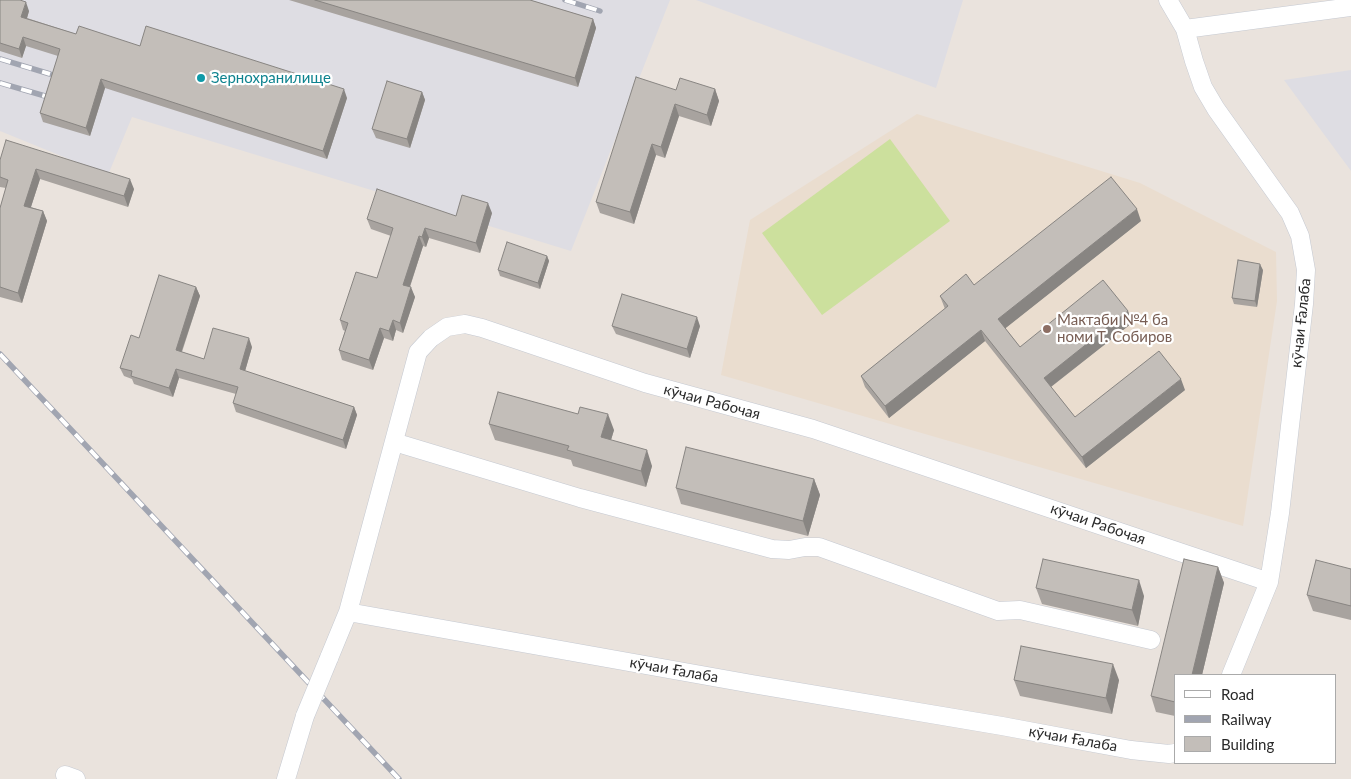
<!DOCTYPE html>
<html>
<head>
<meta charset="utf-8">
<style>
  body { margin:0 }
  #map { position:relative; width:1351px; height:779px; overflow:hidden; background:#eae3dd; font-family:Lato,sans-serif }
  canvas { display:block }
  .legend { position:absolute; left:1174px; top:674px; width:162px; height:90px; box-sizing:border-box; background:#fff; border:1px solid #aaa; margin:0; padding:6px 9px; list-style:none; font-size:15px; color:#2a2a2a }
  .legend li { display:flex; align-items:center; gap:10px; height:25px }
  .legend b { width:25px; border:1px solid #aaa }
</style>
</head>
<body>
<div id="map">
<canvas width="1351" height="779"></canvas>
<ul class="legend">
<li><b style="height:6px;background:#fff"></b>Road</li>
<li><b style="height:6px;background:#a1a5b1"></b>Railway</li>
<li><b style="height:14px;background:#c3beb9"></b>Building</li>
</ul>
</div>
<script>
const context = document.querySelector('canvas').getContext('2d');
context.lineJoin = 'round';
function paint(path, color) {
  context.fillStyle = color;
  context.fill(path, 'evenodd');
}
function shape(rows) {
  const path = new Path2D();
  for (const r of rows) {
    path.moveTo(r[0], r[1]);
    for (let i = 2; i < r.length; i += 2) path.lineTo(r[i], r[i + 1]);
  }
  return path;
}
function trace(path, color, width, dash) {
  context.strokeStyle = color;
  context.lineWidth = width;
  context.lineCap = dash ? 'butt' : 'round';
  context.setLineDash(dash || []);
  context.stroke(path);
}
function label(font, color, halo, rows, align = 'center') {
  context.font = font + ' Lato,sans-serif';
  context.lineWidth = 4.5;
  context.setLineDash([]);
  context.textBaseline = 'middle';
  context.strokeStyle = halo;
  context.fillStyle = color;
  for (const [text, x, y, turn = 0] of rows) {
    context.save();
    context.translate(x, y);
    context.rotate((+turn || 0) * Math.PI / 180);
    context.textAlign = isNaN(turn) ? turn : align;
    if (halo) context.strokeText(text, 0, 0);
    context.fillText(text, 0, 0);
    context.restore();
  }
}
const industrial = shape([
  [0,0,670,0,571,251,132,117,108,175,0,131],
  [696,0,963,0,936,88],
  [1351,70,1351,171,1284,80]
]);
const education = shape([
  [917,114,1140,183,1276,252,1277,301,1243,526,721,375,750,220]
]);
const pitch = shape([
  [890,139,950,221,822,315,762,233]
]);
const street = shape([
  [1168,0,1185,29,1194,61,1203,87,1216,109,1290,213,1300,236,1306,270,1304,304,1280,513,1269,582,1231,675],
  [1185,29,1351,7],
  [394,442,580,498,772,549,789,550,805,547,819,547,998,611,1020,610,1151,640],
  [348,612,418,352,431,338,447,327,465,324,482,328,645,383,813,429,1269,582],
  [329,658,348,612,752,684,1002,726,1131,750,1169,754,1175,753],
  [65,775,76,779],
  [286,779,305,716]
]);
const rail = shape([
  [565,0,600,11],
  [0,59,50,74],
  [0,83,45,96],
  [0,354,399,779]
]);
const streetBridge = shape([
  [305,716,329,658]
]);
const wall = shape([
  [0,0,29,11,27,18,76,34,140,46,347,98,327,159,105,88,90,136,43,122,40,113,58,56,26,46,22,58,0,51],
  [289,0,530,0,593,19,596,28,578,87],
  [715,89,719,101,711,126,679,116,665,158,656,155,634,224,600,213,596,202,676,90],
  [422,92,425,100,410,148,376,138,372,129],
  [0,160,134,189,128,207,40,179,31,207,43,211,47,221,22,303,0,297,0,208,6,188,0,187],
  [492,213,480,253,429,238,426,247,423,246,410,287,415,297,403,333,396,330,393,341,384,338,373,370,342,360,339,350,345,331,343,330,340,320,377,278,391,236,371,229,367,219,456,216],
  [1141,221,1005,328,1020,347,1128,311,1132,323,1051,387,1075,417,1185,390,1086,468,985,341,889,418,865,387,861,376,945,309,940,296,974,285],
  [547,256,549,261,540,289,500,276,498,270],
  [1263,270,1257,307,1234,304,1232,298],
  [196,287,200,296,182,352,204,359,252,347,245,371,354,407,357,415,346,449,236,412,233,403,236,394,179,378,173,397,134,384,132,379,124,376,120,368,139,338],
  [612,326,700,326,690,358,616,334],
  [489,424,614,430,611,440,652,466,646,487,573,466,571,460,495,440],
  [814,479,820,495,808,536,681,504,676,488],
  [1218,567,1224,583,1202,675,1175,675,1175,716,1156,712,1151,696],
  [1351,569,1351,620,1313,611,1307,595],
  [1036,588,1144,596,1138,626,1042,604],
  [1014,680,1119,680,1112,714,1020,696]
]);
const shadedWall = shape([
  [26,2,29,11,25,25,21,17],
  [593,19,596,28,578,87,575,78],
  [23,37,26,46,22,58,19,49],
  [101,79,105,88,90,136,86,128],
  [344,89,347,98,327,159,323,151],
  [715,89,719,101,711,126,707,115],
  [422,92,425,100,410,148,407,139],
  [675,104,679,116,665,158,661,147],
  [652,144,656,155,634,224,630,212],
  [36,169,40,179,28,216,24,206],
  [130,179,134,189,128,207,124,196],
  [488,203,492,213,480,253,476,243],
  [1137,209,1141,221,1002,331,998,319],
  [43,211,47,221,22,303,18,293],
  [425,228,429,238,426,247,422,237],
  [419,236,423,246,407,295,403,285],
  [547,256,549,261,540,289,538,283],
  [1260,264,1263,270,1257,307,1255,301],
  [196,287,200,296,179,359,176,350],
  [411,287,415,297,403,333,400,323],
  [1128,311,1132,323,1048,389,1044,378],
  [697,317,700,326,690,358,687,349],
  [393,320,396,330,393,341,389,331],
  [380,328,384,338,373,370,369,360],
  [981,330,985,341,889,418,885,406],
  [249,338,252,347,243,378,240,369],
  [176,369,179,378,173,397,169,388],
  [1181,379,1185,390,1086,468,1082,457],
  [354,407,357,415,346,449,343,440],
  [608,414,614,430,607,453,601,437],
  [647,450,652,466,646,487,641,471],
  [814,479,820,495,808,536,803,521],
  [1218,567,1224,583,1202,675,1192,675],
  [1139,580,1144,596,1138,626,1132,610],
  [1113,664,1119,680,1112,714,1106,698]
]);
const building = shape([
  [0,0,20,0,26,2,21,17,76,34,79,26,140,46,146,26,344,89,323,151,101,79,86,128,40,113,60,49,23,37,19,49,0,43,0,0],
  [315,0,530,0,593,19,575,78,315,0],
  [636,77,676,90,680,78,715,89,707,115,675,104,661,147,652,144,630,212,596,202,636,77],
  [387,81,422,92,407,139,372,129,387,81],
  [6,140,130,179,124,196,36,169,24,206,43,211,18,293,0,287,0,208,8,180,0,177,0,160,6,140],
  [1111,177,1137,209,998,319,1020,347,1103,280,1128,311,1044,378,1075,417,1159,351,1181,379,1082,457,981,330,885,406,861,376,948,306,940,296,966,274,974,285,1111,177],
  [377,189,456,216,462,195,488,203,476,243,425,228,422,237,419,236,403,285,411,287,400,323,393,320,389,331,380,328,369,360,339,350,348,323,340,320,356,272,377,278,393,228,367,219,377,189],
  [507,242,547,256,538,283,498,270,507,242],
  [1238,260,1260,264,1255,301,1232,298,1238,260],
  [159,275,196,287,176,350,204,359,213,328,249,338,240,369,354,407,343,440,233,403,238,387,176,369,169,388,131,376,132,371,120,368,131,335,139,338,159,275],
  [622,294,697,317,687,349,612,326,622,294],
  [498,392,578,414,580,407,608,414,601,437,647,450,641,471,567,450,569,446,489,424,498,392],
  [686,447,814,479,803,521,676,488,686,447],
  [1043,559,1139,580,1132,610,1036,588,1043,559],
  [1184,559,1218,567,1192,675,1175,675,1175,702,1151,696,1184,559],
  [1316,560,1351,569,1351,606,1307,595,1316,560],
  [1021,646,1113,664,1106,698,1014,680,1021,646]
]);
const markers = [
  [201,78,5,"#0f9aa8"],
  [1047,329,5,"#8d6e63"]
];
const cultureNames = [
  ["Зернохранилище",211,78]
];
const educationNames = [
  ["Мактаби №4 ба",1057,320],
  ["номи Т. Собиров",1057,337]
];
const streetNames = [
  ["кӯчаи Ғалаба",1301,323,-84],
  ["кӯчаи Рабочая",712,402,15],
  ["кӯчаи Рабочая",1098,524,19],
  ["кӯчаи Ғалаба",674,670,10],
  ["кӯчаи Ғалаба",1073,739,10]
];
paint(industrial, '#dedde3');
paint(education, '#eaddcf');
paint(pitch, '#cce09d');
trace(street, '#c5c9d1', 19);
trace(street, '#fff', 18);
trace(rail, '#a1a5b1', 5.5);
trace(rail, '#fff', 4, [11]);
trace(streetBridge, '#c5c9d1', 19, []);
trace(streetBridge, '#fff', 18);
paint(wall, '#a8a39f');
paint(shadedWall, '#888582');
paint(building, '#c3beb9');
trace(building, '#888582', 1);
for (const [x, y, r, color] of markers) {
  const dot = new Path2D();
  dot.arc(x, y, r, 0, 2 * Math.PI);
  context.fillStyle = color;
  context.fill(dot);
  trace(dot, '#fff', 2);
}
label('15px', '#0d838f', '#fff', cultureNames, 'left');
label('15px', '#785e54', '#fff', educationNames, 'left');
label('15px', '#2a2a2a', '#fff', streetNames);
</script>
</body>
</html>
